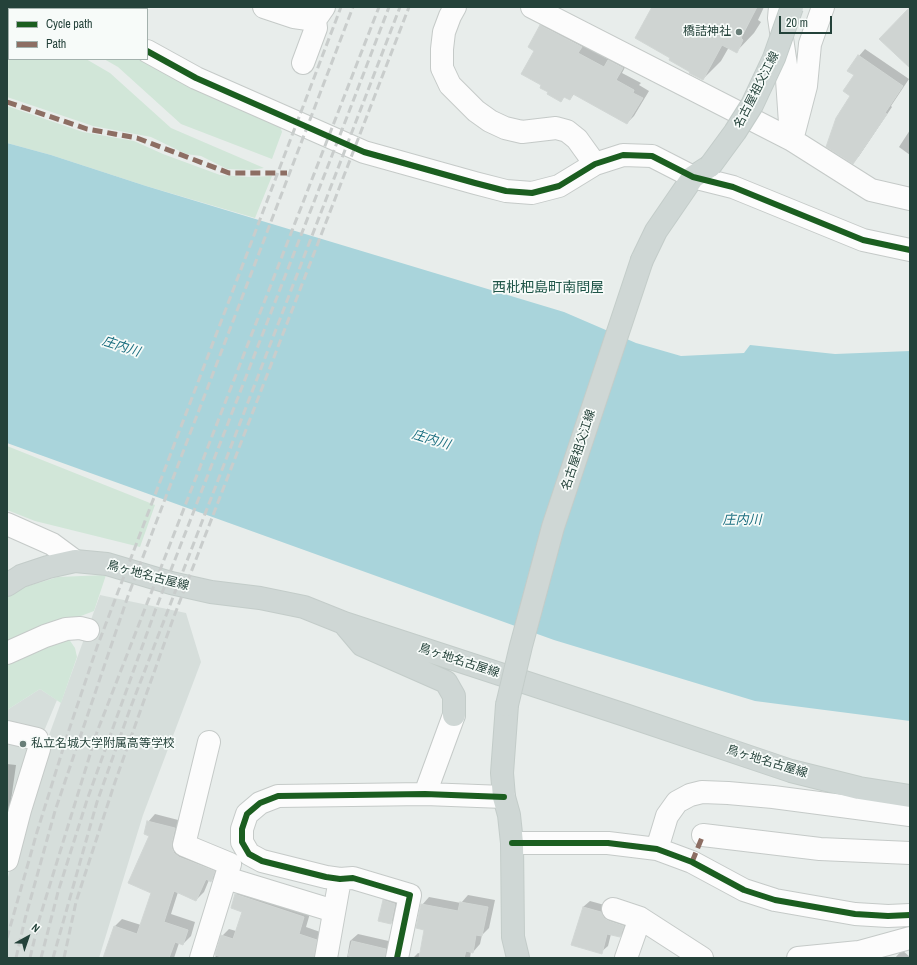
<!DOCTYPE html>
<html>
<head>
<meta charset="utf-8">
<style>
  body { margin:0 }
  #map { position:relative; width:917px; height:965px; overflow:hidden; background:#e8edeb; font-family:"Archivo Narrow",sans-serif }
  canvas { display:block }
  .frame { position:absolute; inset:0; border:8px solid #24423a; pointer-events:none }
  .legend { position:absolute; left:8px; top:8px; width:140px; height:52px; box-sizing:border-box; background:#f7fbf9; border:1px solid #a3b1ad; margin:0; padding:5px 7px; list-style:none; font-size:12px; color:#24423a }
  .legend li { display:flex; align-items:center; gap:8px; height:20px }
  .legend b { width:20px; border:1px solid #a3b1ad }
  .north { position:absolute; left:8px; top:917px; width:40px; height:40px; -webkit-text-stroke:3px #f7fbf9; paint-order:stroke; rotate:40deg; font-size:11px; font-weight:700; line-height:16px; text-align:center; color:#24423a }
  .north::after { content:''; display:block; margin:auto; width:14px; height:18px; background:#24423a; clip-path:polygon(50% 0,100% 100%,50% 72%,0 100%) }
  .scale { position:absolute; left:779px; top:16px; width:53px; height:18px; box-sizing:border-box; border:2px solid #24423a; border-top:0; padding-left:5px; font-size:12px; line-height:14px; white-space:nowrap; color:#24423a; -webkit-text-stroke:3px #f7fbf9; paint-order:stroke }
</style>
</head>
<body>
<div id="map">
<canvas width="917" height="965"></canvas>
<div class="frame"></div>
<ul class="legend">
<li><b style="height:5px;background:#1b5e20"></b>Cycle path</li>
<li><b style="height:5px;background:#8d6e63"></b>Path</li>
</ul>
<div class="north">N</div>
<div class="scale">20 m</div>
</div>
<script>
const context = document.querySelector('canvas').getContext('2d');
context.lineJoin = 'round';
function paint(path, color) {
  context.fillStyle = color;
  context.fill(path, 'evenodd');
}
function shape(rows) {
  const path = new Path2D();
  for (const r of rows) {
    path.moveTo(r[0], r[1]);
    for (let i = 2; i < r.length; i += 2) path.lineTo(r[i], r[i + 1]);
  }
  return path;
}
function trace(path, color, width, dash) {
  context.strokeStyle = color;
  context.lineWidth = width;
  context.lineCap = dash ? 'butt' : 'round';
  context.setLineDash(dash || []);
  context.stroke(path);
}
function label(font, color, halo, rows, align = 'center') {
  context.font = font + ' "Archivo Narrow","Noto Sans JP",sans-serif';
  context.lineWidth = 3.5;
  context.setLineDash([]);
  context.textBaseline = 'middle';
  context.strokeStyle = halo;
  context.fillStyle = color;
  for (const [text, x, y, turn = 0] of rows) {
    context.save();
    context.translate(x, y);
    context.rotate((+turn || 0) * Math.PI / 180);
    context.textAlign = isNaN(turn) ? turn : align;
    if (halo) context.strokeText(text, 0, 0);
    context.fillText(text, 0, 0);
    context.restore();
  }
}
const built = shape([
  [100,595,186,613,201,662,143,815,99,958,7,958,7,881,32,782],
  [40,689,57,700,24,779,7,845,7,710]
]);
const green = shape([
  [7,10,9,12,9,59,86,59,110,73,171,128,264,168,251,170,227,169,201,156,186,154,151,137,93,126,7,97],
  [104,59,147,59,280,126,282,132,272,159,181,124,118,67],
  [7,106,83,132,134,141,163,154,220,175,249,177,272,176,255,218,146,186,51,155,7,143],
  [7,446,155,505,140,547,35,521,7,510],
  [106,575,94,611,7,644,7,596,21,588,58,577],
  [66,635,75,648,77,657,61,703,40,689,7,710,7,658]
]);
const water = shape([
  [7,143,51,155,146,186,564,312,636,343,681,356,744,353,750,345,835,354,910,351,910,721,755,701,554,640,7,443]
]);
const shadow = shape([
  [652,7,764,7,758,20,761,22,754,33,737,51,729,47,721,61,703,79,672,58,651,9],
  [548,19,584,46,610,60,616,53,629,60,622,73,641,83,639,85,649,91,634,116,627,123,575,93,570,99,565,96,561,100,542,85,536,50,541,26],
  [865,49,909,79,891,106,892,107,859,156,853,163,852,96,859,56],
  [910,130,910,155,899,147],
  [7,764,16,765,7,829],
  [155,814,182,821,179,834,222,864,219,873,211,881,209,880,204,892,196,900,178,892,171,914,195,922,191,936,183,944,179,943,174,958,104,958,115,926,122,919,141,925,152,893,150,835,148,822],
  [244,887,311,910,306,927,323,933,322,958,215,958,222,936,229,929,236,931,244,911,236,894],
  [390,894,401,897,398,916,391,923,383,900],
  [468,895,495,900,489,928,482,935,480,944,473,952,471,951,470,958,413,958,418,953,421,954,425,929,422,905,429,897,461,903],
  [590,901,608,906,630,919,626,930,620,936,611,934,608,946,601,952,583,907],
  [358,934,393,942,394,958,347,958,350,941],
  [902,950,910,957,910,958,895,958]
]);
const building = shape([
  [652,7,757,7,741,38,743,40,737,53,722,45,703,80,689,73,690,72,669,60,670,58,635,38,652,7],
  [910,7,910,68,879,39,910,7],
  [540,25,582,47,578,53,604,67,608,60,623,68,616,80,634,90,633,93,643,98,627,124,573,94,570,100,564,97,561,102,547,94,548,92,540,88,541,85,521,74,534,51,528,47,540,25],
  [858,55,903,86,885,113,887,114,853,164,826,147,836,118,850,96,843,91,854,75,847,71,858,55],
  [147,821,175,828,172,842,172,848,174,853,179,857,215,871,211,882,206,879,196,901,174,891,164,922,188,930,183,945,175,942,169,958,103,958,114,926,137,934,151,893,128,883,149,836,144,834,147,821],
  [235,894,304,917,299,934,317,940,314,958,224,958,215,955,221,935,233,939,242,912,231,908,235,894],
  [383,900,395,904,391,924,378,921,383,900],
  [460,902,488,907,482,936,476,935,473,953,466,951,464,958,419,958,424,930,416,928,421,904,458,911,460,902],
  [583,907,601,912,604,918,609,921,624,926,620,937,607,934,602,954,571,945,583,907],
  [352,941,386,949,385,958,358,958,348,956,352,941]
]);
const minor = shape([
  [69,7,73,9],
  [264,7,294,17,315,20,324,7],
  [455,7,450,16,444,32,442,49,442,68,450,85,476,111,490,121,505,128,522,132,556,128,567,131,577,139,595,164],
  [532,7,792,140,871,190,910,199],
  [780,7,779,18,786,65,790,123],
  [147,51,196,78,364,152,475,183,506,191,532,193,559,186,595,164,623,155,652,156,693,177,733,187,863,240,910,250],
  [303,63,316,28,315,20],
  [792,140,806,86,810,44,823,7],
  [7,524,52,544,75,561],
  [7,653,45,636,66,629,80,628,88,630],
  [7,732,37,739,39,749,20,810,7,860],
  [425,794,454,715],
  [703,835,820,849,910,853],
  [512,843,608,843,657,849,692,862,744,890,775,900,855,914,888,916,910,915],
  [657,849,667,816,677,802,690,795,702,792,728,793,773,797,910,815],
  [226,878,334,911],
  [613,909,640,918,702,958],
  [201,958,230,864,184,845,209,742],
  [326,958,340,879],
  [397,958,410,895,353,878,340,879,326,877,262,861,249,854,242,842,242,829,247,814,260,803,278,796,425,794,504,797],
  [626,958,640,918],
  [798,958,859,952,910,938]
]);
const major = shape([
  [642,260,656,231,693,177,710,166],
  [7,585,21,576,48,567,75,561,107,564,171,583,211,592,260,598,304,607,344,623,625,715,791,771,859,788,910,796],
  [346,626,362,645,446,682,454,696,454,715],
  [507,705,502,773,504,797,509,815,512,843,513,937,518,958]
]);
const rail = shape([
  [7,938,37,832,68,733,97,647,341,7],
  [16,958,25,919,55,811,128,596,353,7],
  [30,958,39,920,97,732,379,7],
  [41,958,58,892,87,800,155,611,352,104,389,7],
  [53,958,97,802,130,709,400,7],
  [64,958,76,902,115,782,173,619,409,7]
]);
const majorBridge = shape([
  [710,166,735,132,752,105,774,58,792,7],
  [507,705,521,646,553,527,642,260]
]);
const quiet = shape([
  [7,102,87,129,137,138,229,173,287,173],
  [692,862,703,835]
]);
const cycleway = shape([
  [147,51,196,78,364,152,475,183,506,191,532,193,559,186,595,164,623,155,652,156,693,177,733,187,863,240,910,250],
  [512,843,608,843,657,849,692,862,744,890,775,900,855,914,888,916,910,915],
  [397,958,410,895,353,878,340,879,326,877,262,861,249,854,242,842,242,829,247,814,260,803,278,796,425,794,504,797]
]);
const markers = [
  [739,32,4,"#697e78"],
  [23,744,4,"#697e78"]
];
const poiNames = [
  ["橋詰神社",731,32],
  ["私立名城大学附属高等学校",31,744,"left"]
];
const streetNames = [
  ["名古屋祖父江線",757,90,-63],
  ["名古屋祖父江線",579,450,-72],
  ["鳥ヶ地名古屋線",148,576,15],
  ["鳥ヶ地名古屋線",459,661,18],
  ["鳥ヶ地名古屋線",767,762,17]
];
const waterNames = [
  ["庄内川",121,347,18],
  ["庄内川",431,440,17],
  ["庄内川",742,521]
];
const quarterNames = [
  ["西枇杷島町南問屋",548,288]
];
paint(built, '#d6dedb');
paint(green, '#d1e6d8');
paint(water, '#a9d4db');
paint(shadow, '#0003');
paint(building, '#cfd4d2');
trace(building, '#d1d6d4', 1);
trace(minor, '#c5cac8', 24);
trace(major, '#c3ccc9', 24);
trace(minor, '#fcfcfc', 22);
trace(major, '#cfd7d5', 22);
trace(rail, '#c9cdcc', 3, [8, 4]);
trace(majorBridge, '#c3ccc9', 24, []);
trace(majorBridge, '#cfd7d5', 22);
trace(quiet, '#8d6e63', 5, [10, 5]);
trace(cycleway, '#1b5e20', 6);
for (const [x, y, r, color] of markers) {
  const dot = new Path2D();
  dot.arc(x, y, r, 0, 2 * Math.PI);
  context.fillStyle = color;
  context.fill(dot);
  trace(dot, '#f7fbf9', 1.5);
}
label('12px', '#24423a', '#f7fbf9', poiNames, 'right');
label('12px', '#24423a', '#f7fbf9', streetNames);
label('italic 13px', '#1c6f80', '#f7fbf9', waterNames);
label('14px', '#1f5548', '#f7fbf9', quarterNames);
</script>
</body>
</html>
